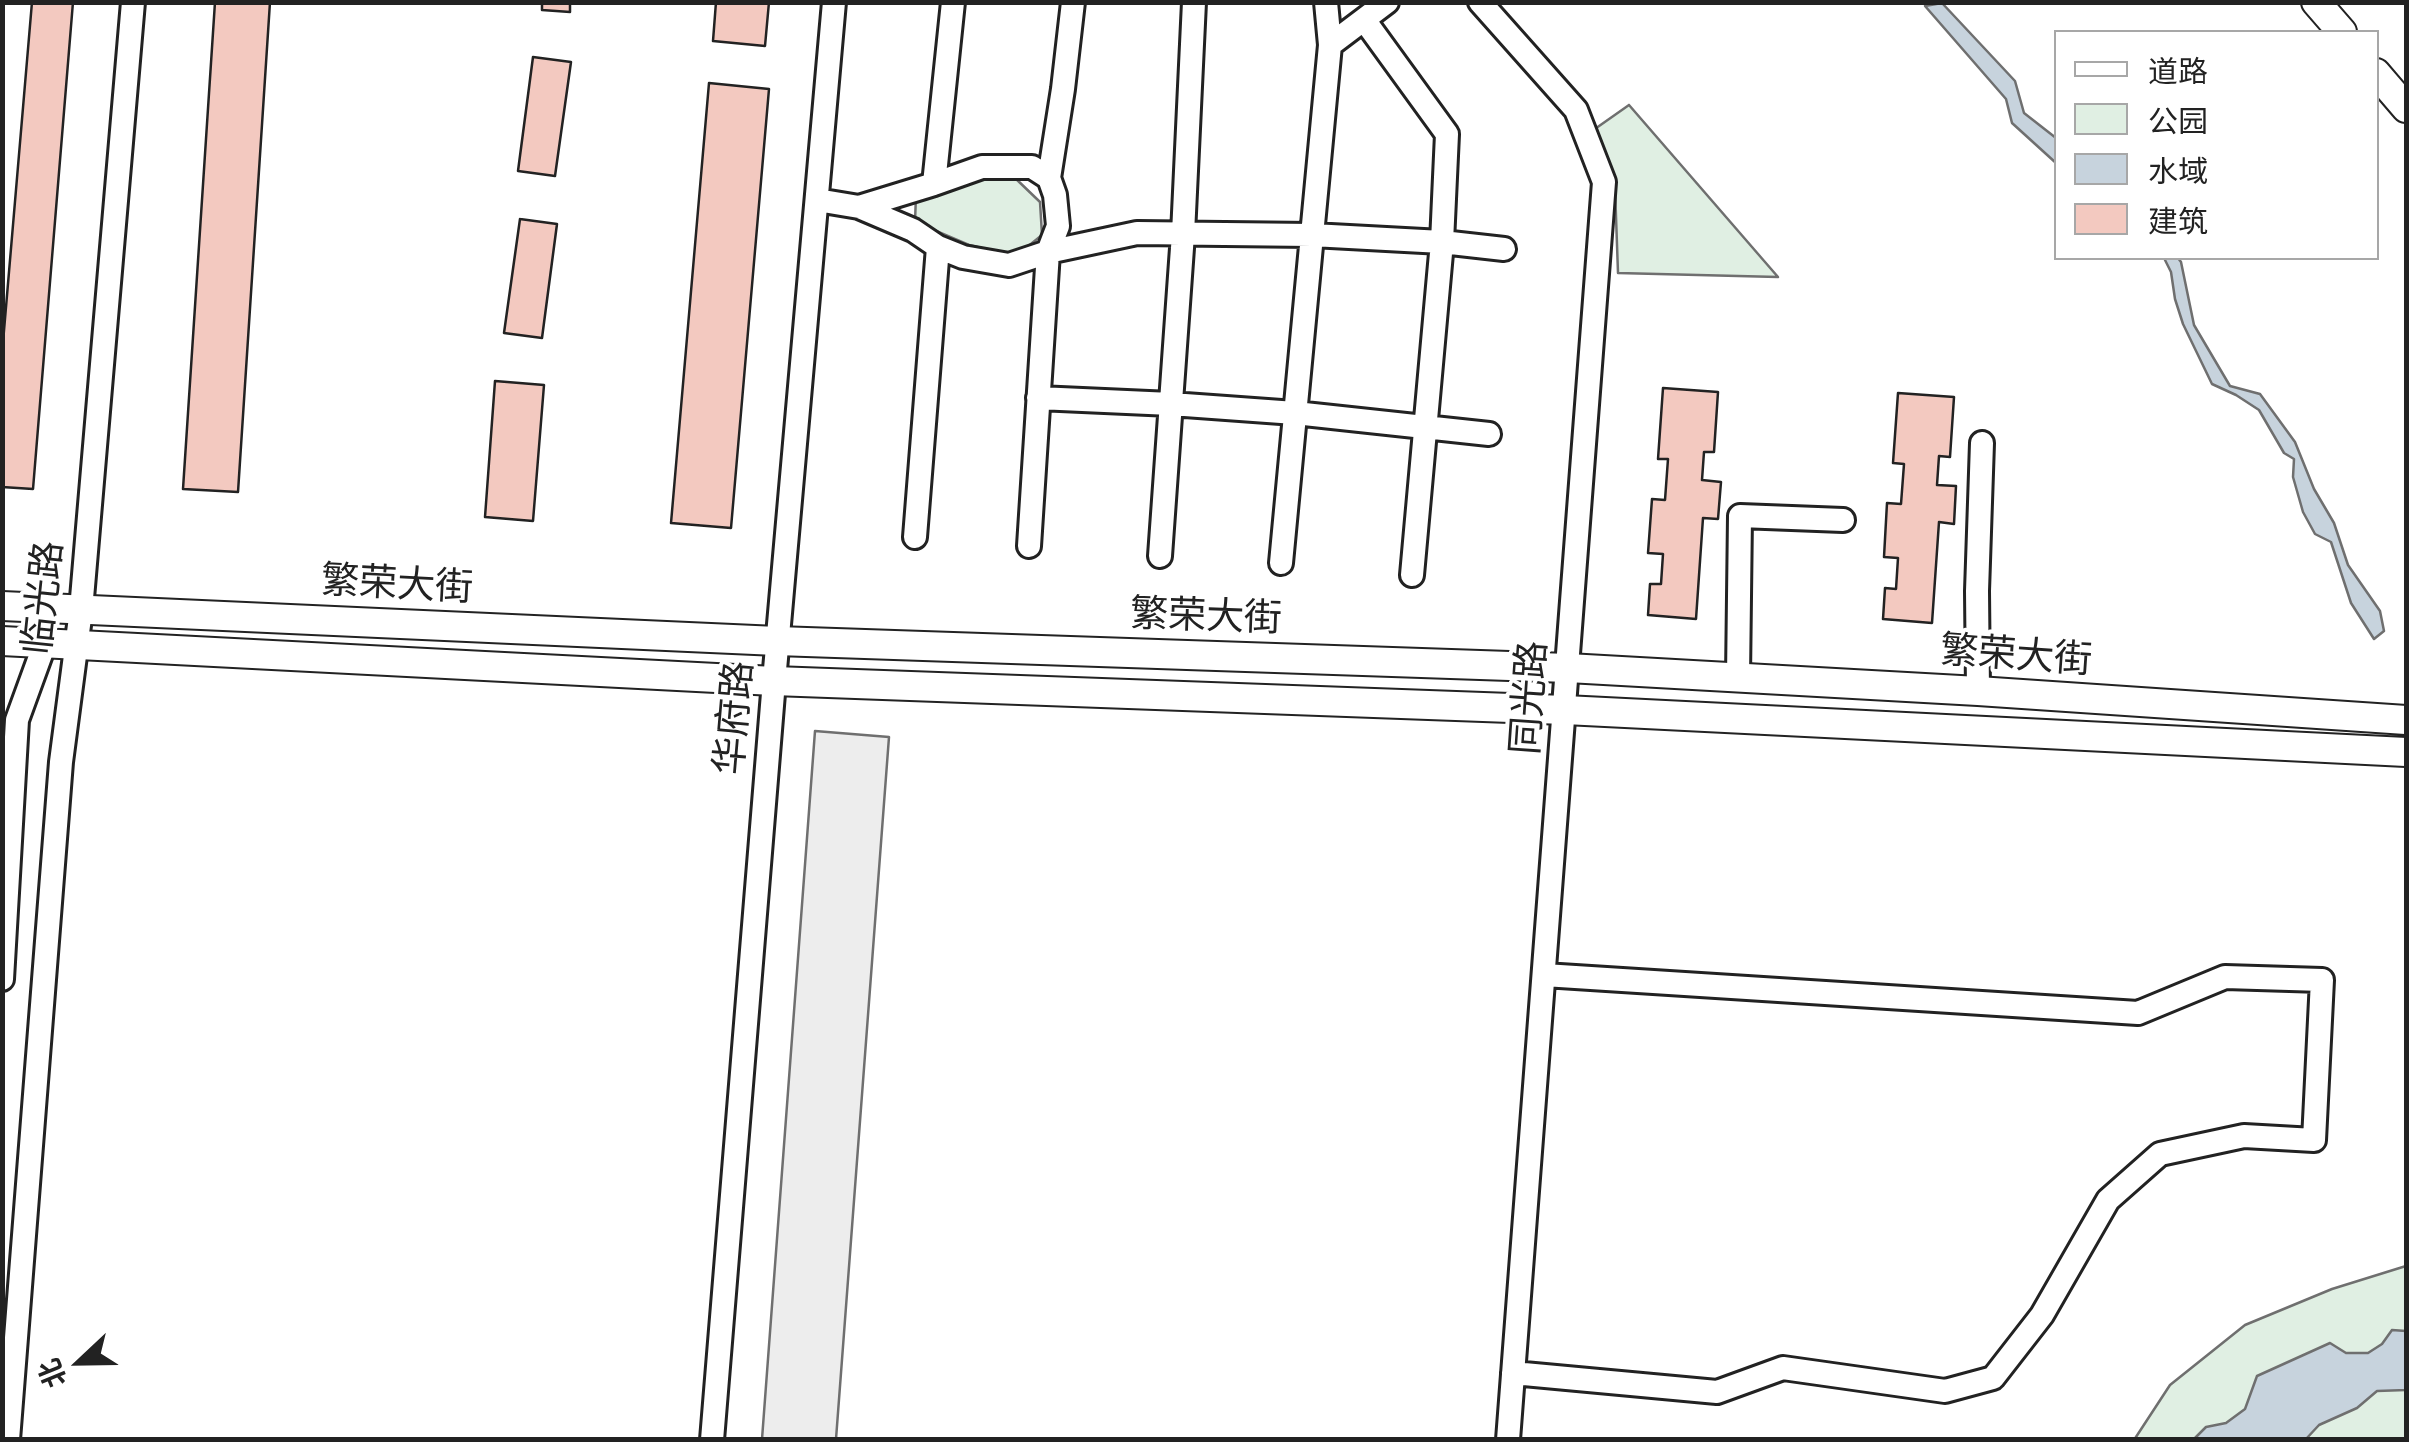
<!DOCTYPE html>
<html>
<head>
<meta charset="utf-8">
<style>
  body { margin:0 }
  #map { position:relative; width:2409px; height:1442px; overflow:hidden; background:#fff; font-family:"Space Grotesk","Noto Sans SC",sans-serif }
  canvas { display:block }
  .frame { position:absolute; inset:0; border:5px solid #222; pointer-events:none }
  .legend { position:absolute; left:2054px; top:30px; width:325px; height:230px; box-sizing:border-box; background:#fff; border:2px solid #a7a7a7; margin:0; padding:12px 18px; list-style:none; font-size:30px; color:#222 }
  .legend li { display:flex; align-items:center; gap:20px; height:50px }
  .legend b { width:50px; border:2px solid #a7a7a7 }
  .north { position:absolute; left:30px; top:1312px; width:100px; height:100px; -webkit-text-stroke:8px #fff; paint-order:stroke; rotate:248deg; font-size:28px; font-weight:700; line-height:40px; text-align:center; color:#222 }
  .north::after { content:''; display:block; margin:auto; width:35px; height:45px; background:#222; clip-path:polygon(50% 0,100% 100%,50% 72%,0 100%) }
</style>
</head>
<body>
<div id="map">
<canvas width="2409" height="1442"></canvas>
<div class="frame"></div>
<ul class="legend">
<li><b style="height:12px;background:#fff"></b>道路</li>
<li><b style="height:28px;background:#e0efe3"></b>公园</li>
<li><b style="height:28px;background:#c7d3dd"></b>水域</li>
<li><b style="height:28px;background:#f3c9c0"></b>建筑</li>
</ul>
<div class="north">北</div>
</div>
<script>
const context = document.querySelector('canvas').getContext('2d');
context.lineJoin = 'round';
function paint(path, color) {
  context.fillStyle = color;
  context.fill(path, 'evenodd');
}
function shape(rows) {
  const path = new Path2D();
  for (const r of rows) {
    path.moveTo(r[0], r[1]);
    for (let i = 2; i < r.length; i += 2) path.lineTo(r[i], r[i + 1]);
  }
  return path;
}
function trace(path, color, width, dash) {
  context.strokeStyle = color;
  context.lineWidth = width;
  context.lineCap = dash ? 'butt' : 'round';
  context.setLineDash(dash || []);
  context.stroke(path);
}
function label(font, color, halo, rows, align = 'center') {
  context.font = font + ' "Space Grotesk","Noto Sans SC",sans-serif';
  context.lineWidth = 8;
  context.setLineDash([]);
  context.textBaseline = 'middle';
  context.strokeStyle = halo;
  context.fillStyle = color;
  for (const [text, x, y, turn = 0] of rows) {
    context.save();
    context.translate(x, y);
    context.rotate((+turn || 0) * Math.PI / 180);
    context.textAlign = isNaN(turn) ? turn : align;
    if (halo) context.strokeText(text, 0, 0);
    context.fillText(text, 0, 0);
    context.restore();
  }
}
const green = shape([
  [1629,105,1778,277,1618,273,1615,188,1592,131,1629,105],
  [1014,177,1040,202,1042,235,1016,256,969,245,915,222,916,195,979,180,1014,177],
  [2406,1266,2406,1439,2134,1440,2170,1385,2245,1325,2332,1289,2406,1266]
]);
const parking = shape([
  [815,731,889,737,836,1439,762,1439,815,731]
]);
const water = shape([
  [1942,3,2015,81,2024,113,2056,138,2056,163,2012,123,2006,99,1925,6,1942,3],
  [2164,258,2178,258,2181,262,2194,325,2230,386,2260,394,2295,442,2314,489,2334,523,2348,565,2380,611,2384,631,2374,639,2351,603,2331,542,2315,534,2303,512,2293,477,2294,459,2284,453,2259,410,2236,395,2212,384,2183,324,2175,299,2171,272,2164,258],
  [2392,1330,2406,1331,2406,1390,2377,1391,2357,1408,2319,1425,2306,1439,2194,1439,2206,1427,2226,1423,2245,1409,2257,1376,2330,1343,2346,1353,2368,1353,2382,1344,2392,1330]
]);
const building = shape([
  [32,2,73,2,33,489,2,487,2,354,32,2],
  [215,2,270,2,238,492,183,489,215,2],
  [542,2,570,2,570,12,542,10,542,2],
  [716,2,769,2,765,46,713,41,716,2],
  [533,57,571,62,555,176,518,171,533,57],
  [709,83,769,89,731,528,671,523,709,83],
  [520,219,557,224,542,338,504,333,520,219],
  [495,381,544,385,533,521,485,517,495,381],
  [1663,388,1718,392,1714,452,1704,452,1702,480,1721,482,1718,519,1703,518,1696,619,1648,615,1650,584,1661,584,1663,554,1648,553,1652,499,1665,500,1668,459,1658,459,1663,388],
  [1898,393,1954,397,1950,457,1939,456,1937,485,1956,486,1954,524,1939,522,1932,623,1883,619,1885,588,1896,589,1898,558,1884,557,1887,503,1901,504,1904,464,1893,463,1898,393]
]);
const minor = shape([
  [1480,2,1576,110,1604,182,1508,1440],
  [1365,21,1447,134,1442,242,1412,575],
  [1330,45,1387,2],
  [1049,178,1063,89,1073,2],
  [934,184,953,2],
  [817,200,859,207,913,230,938,247,963,257,1009,265,1048,252,1058,226,1055,195,1049,178,1032,167,982,167,934,184,859,207],
  [1038,398,1171,404,1295,413,1489,434],
  [915,537,938,247],
  [1029,546,1048,252,1137,233,1312,235,1442,242,1504,249],
  [1160,556,1183,234,1194,2],
  [1281,563,1330,45,1326,2],
  [1738,677,1740,516,1843,520],
  [1978,691,1977,591,1982,443],
  [2,979,17,720,45,643],
  [1513,1373,1717,1392,1783,1368,1945,1391,1993,1378,2042,1315,2108,1200,2160,1154,2244,1136,2314,1140,2322,980,2225,977,2138,1013,1544,975],
  [8,1440,61,762,81,610,133,2],
  [712,1440,774,681,834,2]
]);
const major = shape([
  [2316,2,2342,32],
  [2376,73,2406,108],
  [2,606,777,641,1568,668,1978,691,2406,720],
  [2,641,774,681,1565,710,2406,752]
]);
const streetNames = [
  ["繁荣大街",397,586,3],
  ["临光路",45,598,-84],
  ["繁荣大街",1206,618,2],
  ["繁荣大街",2016,657,4],
  ["同光路",1531,698,-86],
  ["华府路",736,718,-85]
];
paint(green, '#e0efe3');
trace(green, '#6f6f6f', 2.5);
paint(parking, '#ededed');
trace(parking, '#6f6f6f', 2.5);
paint(water, '#c7d3dd');
trace(water, '#6f6f6f', 2.5);
paint(building, '#f3c9c0');
trace(building, '#222', 2.5);
trace(minor, '#222', 28);
trace(major, '#222', 32);
trace(minor, '#fff', 22);
trace(major, '#fff', 28);
label('38px', '#222', '#fff', streetNames);
</script>
</body>
</html>
